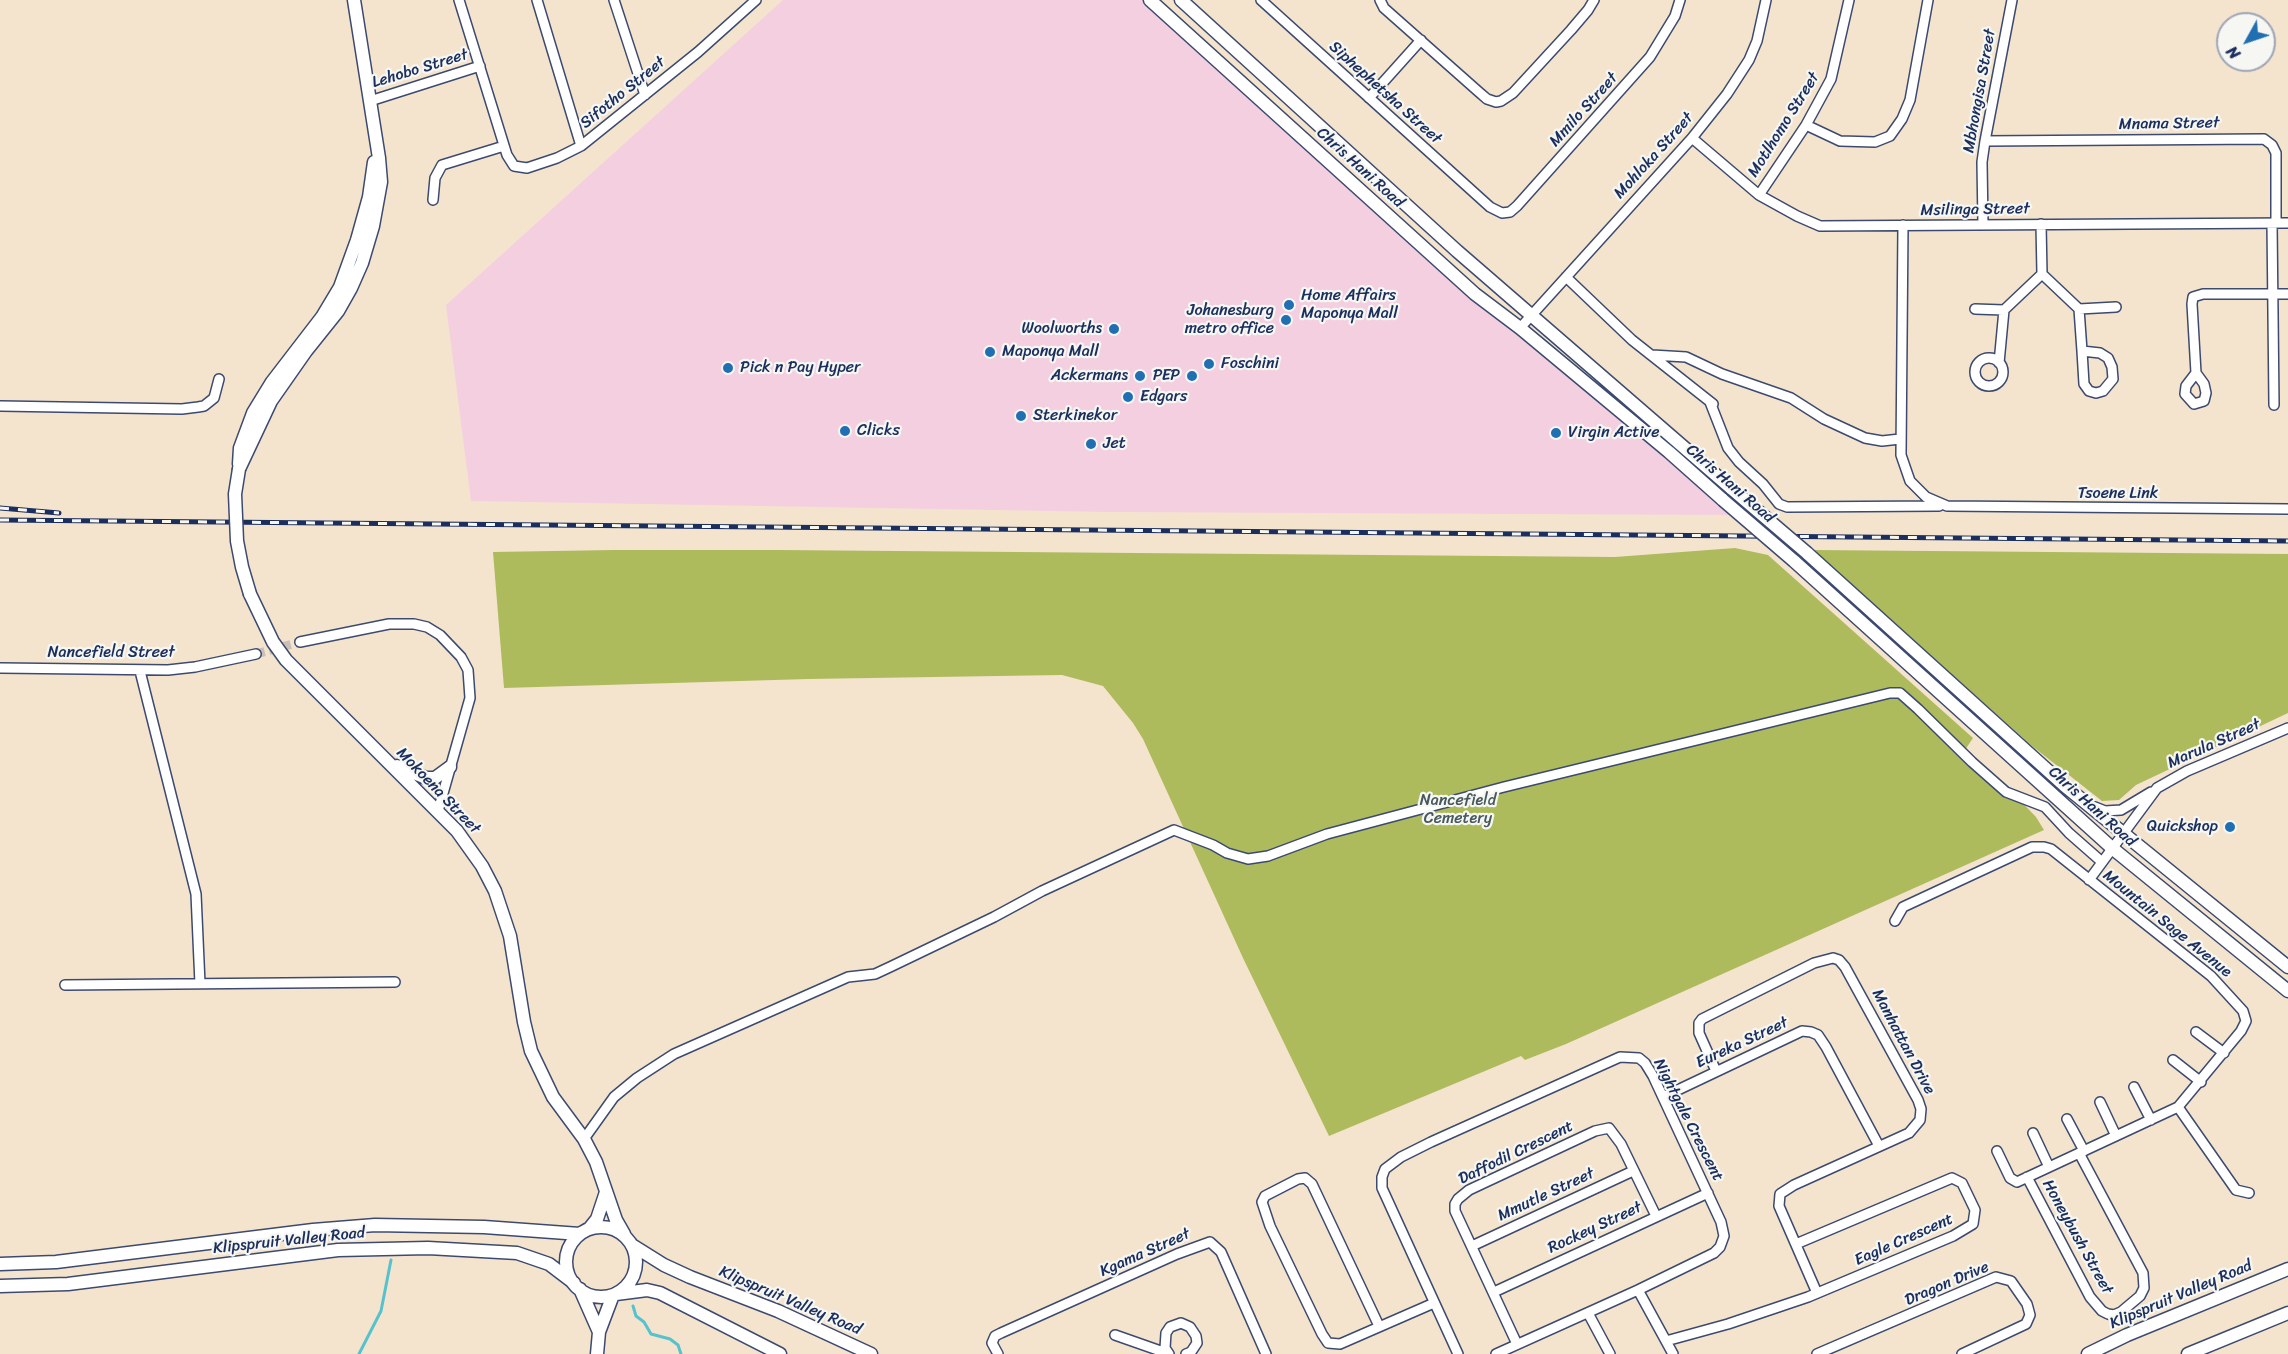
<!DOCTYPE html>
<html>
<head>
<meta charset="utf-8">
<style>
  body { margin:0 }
  #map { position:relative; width:2288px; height:1354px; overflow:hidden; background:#f4e4ce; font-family:Sriracha,sans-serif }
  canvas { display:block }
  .north { position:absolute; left:2216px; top:12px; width:60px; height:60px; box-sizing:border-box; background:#f6f6f2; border:2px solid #9ea6b7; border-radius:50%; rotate:230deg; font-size:16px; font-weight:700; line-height:24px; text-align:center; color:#1b2f5e }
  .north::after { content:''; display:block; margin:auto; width:21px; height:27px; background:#1f6fb2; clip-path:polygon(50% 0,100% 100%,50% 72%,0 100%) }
</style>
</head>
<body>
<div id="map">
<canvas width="2288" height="1354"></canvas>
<div class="north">N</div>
</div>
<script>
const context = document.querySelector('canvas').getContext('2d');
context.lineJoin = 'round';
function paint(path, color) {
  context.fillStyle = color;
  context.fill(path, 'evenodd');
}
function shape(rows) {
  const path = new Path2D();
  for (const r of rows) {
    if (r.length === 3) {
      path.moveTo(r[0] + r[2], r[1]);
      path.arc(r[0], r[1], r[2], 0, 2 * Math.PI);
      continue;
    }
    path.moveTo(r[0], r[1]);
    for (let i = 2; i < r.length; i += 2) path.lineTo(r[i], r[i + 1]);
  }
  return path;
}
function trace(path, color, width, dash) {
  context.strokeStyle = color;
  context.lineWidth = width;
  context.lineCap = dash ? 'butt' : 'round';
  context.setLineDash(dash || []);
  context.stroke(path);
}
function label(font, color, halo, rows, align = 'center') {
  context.font = font + ' Sriracha,sans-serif';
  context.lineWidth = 4.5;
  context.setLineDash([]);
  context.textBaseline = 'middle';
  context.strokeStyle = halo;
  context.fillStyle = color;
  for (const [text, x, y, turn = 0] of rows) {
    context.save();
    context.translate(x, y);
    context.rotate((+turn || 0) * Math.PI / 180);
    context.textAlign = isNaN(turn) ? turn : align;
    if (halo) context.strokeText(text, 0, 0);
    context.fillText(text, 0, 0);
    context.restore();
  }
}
const built = shape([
  [783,0,1148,0,1510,328,1734,515,1111,512,471,501,446,305]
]);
const green = shape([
  [1735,548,1768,555,1973,738,1965,750,2007,787,2036,817,2044,830,1566,1044,1525,1060,1521,1056,1329,1136,1243,958,1143,739,1133,723,1103,686,1062,675,808,679,504,688,493,552,614,550,778,550,1615,557],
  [1813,550,2288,554,2288,713,2136,785,2119,800,2102,801,2032,746]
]);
const stream = shape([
  [633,1306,636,1316,644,1322,651,1334,670,1339,678,1345,681,1354],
  [359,1354,381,1311,391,1260]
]);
const minorTunnel = shape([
  [256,654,300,642]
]);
const minor = shape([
  [459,0,507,155,514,166,527,168,557,158,581,146,698,52,756,0],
  [537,0,581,146],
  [614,0,645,95],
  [1261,0,1490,207,1502,213,1510,212,1517,206,1650,57,1675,16,1680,0],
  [1380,0,1384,8,1480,93,1487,99,1496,102,1501,101,1513,93,1571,30,1588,10,1594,0],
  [1369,98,1421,40],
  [370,101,480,66],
  [1806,125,1840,141,1875,142,1890,136,1902,119,1910,100,1928,0],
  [1692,138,1759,195,1797,216,1820,226,2288,223],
  [1985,141,2264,139,2272,145,2276,153,2276,223],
  [1759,195,1806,125,1831,79,1849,0],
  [433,200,435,178,442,165,504,146],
  [2272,223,2274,405],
  [2041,224,2042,274,2079,309,2082,351,2084,384,2089,391,2096,393,2103,391,2113,379,2112,367,2108,358,2100,353,2082,351],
  [1903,225,1901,455,1910,481,1926,497,1947,506,2288,509],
  [1983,225,1982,162,1985,141,2012,0],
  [1566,277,1632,340,1713,404],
  [1975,309,2004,310],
  [2079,309,2116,307],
  [1520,328,1692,138,1727,94,1749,60,1757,41,1766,0],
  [1652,355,1686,357,1722,374,1791,398,1824,419,1865,438,1882,441,1900,439],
  [1989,372,14],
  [1999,363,2004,310,2042,274],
  [2196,373,2186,386,2185,394,2194,404,2204,401,2206,393,2204,384,2196,373,2192,304,2193,297,2203,294,2288,294],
  [1710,402,1728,448,1739,462,1763,484,1779,504,1787,507,1939,506],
  [0,406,182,409,198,407,204,406,214,398,219,379],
  [300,642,389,624,414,624,427,627,440,635,461,657,468,670,470,698,438,811],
  [0,668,168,670,195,667,256,654],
  [140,671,196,894,200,984],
  [2095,807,2105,811,2121,810,2151,792],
  [2089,880,2157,788,2187,771,2288,728],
  [1895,921,1903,907,2032,847,2044,847,2051,849,2211,976,2243,1011,2246,1021,2241,1031,2178,1107,2017,1182,2010,1178,1997,1151],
  [65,985,395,982],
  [2196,1032,2224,1053],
  [2173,1060,2201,1082],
  [1716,1071,1699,1033,1699,1023,1702,1019,1814,963,1833,958,1839,960,1845,967,1918,1100,1921,1109,1920,1120,1909,1133,1794,1185,1780,1194,1779,1206,1817,1293],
  [2134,1087,2151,1120],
  [1663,1097,1802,1031,1811,1032,1818,1035,1826,1047,1879,1146],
  [2100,1102,2116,1136],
  [2178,1107,2236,1190,2249,1193],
  [2067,1119,2084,1151],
  [2033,1133,2049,1167],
  [584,1139,614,1097,637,1078,674,1054,848,977,875,974,890,967,994,917,1042,891,1174,830,1213,845,1227,853,1248,859,1268,856,1327,834,1504,787,1890,693,1900,693,1918,709,1972,762,2006,792,2045,807,2069,833,2102,862],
  [2027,1177,2090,1297,2102,1311,2108,1314,2114,1315,2121,1312,2140,1296,2144,1288,2143,1273,2079,1153],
  [1472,1246,1633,1171],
  [1638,1290,1673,1354],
  [1494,1292,1708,1193],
  [1588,1313,1610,1354],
  [1379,1326,1312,1184,1305,1178,1298,1179,1265,1196,1262,1202,1270,1226,1322,1334,1328,1343,1340,1344,1434,1303],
  [1115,1335,1169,1354],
  [1666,1341,1728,1324,1808,1297,1953,1236,1973,1224,1975,1210,1962,1183,1952,1178,1796,1244],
  [1517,1344,1455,1211,1455,1204,1458,1199,1469,1190,1486,1182,1595,1131,1609,1128,1621,1144,1656,1216],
  [998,1354,992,1343,995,1336,1001,1333,1177,1254,1210,1242,1221,1252,1266,1354],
  [1169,1354,1165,1348,1166,1333,1170,1327,1181,1323,1190,1327,1196,1336,1197,1343,1191,1352,1186,1354],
  [1458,1354,1382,1188,1382,1177,1385,1169,1401,1157,1431,1142,1620,1057,1639,1058,1645,1063,1653,1076,1721,1222,1724,1236,1720,1247,1714,1253,1638,1290,1496,1354],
  [1817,1354,1996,1277,2011,1281,2027,1304,2030,1315,2026,1324,1962,1354]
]);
const major = shape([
  [1150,0,1475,294,1520,328,1669,452,1723,500],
  [1181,0,1457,251,1732,489],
  [239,464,240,448,253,413,272,382,322,317,340,287,357,240,369,197,374,162],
  [239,469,271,401,306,351,338,311,351,288,362,263,373,226,381,182,379,158,354,0],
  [1807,553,2065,786,2288,967],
  [1794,561,2112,848,2288,991],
  [250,594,273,642,286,660,457,831,482,866,495,891,510,936,524,1022,531,1051,553,1097,584,1139,596,1162,616,1220,624,1234],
  [397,766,426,778,435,778,450,767],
  [601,1262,35],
  [589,1229,597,1219,606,1192],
  [632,1245,664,1265,690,1277,778,1311,871,1354],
  [0,1264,56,1262,313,1230,375,1225,484,1227,580,1234],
  [0,1286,68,1284,338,1250,428,1248,517,1253,549,1264,574,1283],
  [580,1289,599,1332],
  [616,1294,647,1290,660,1293,780,1354],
  [597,1354,599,1332,613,1295],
  [2088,1354,2127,1335,2288,1269],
  [2188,1354,2288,1313]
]);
const rail = shape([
  [0,508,59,513],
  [0,520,2288,541]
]);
const majorBridge = shape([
  [239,469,235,494,237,541,242,567,250,594],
  [1732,489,1807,553],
  [1723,500,1794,561]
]);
const markers = [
  [1289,305,6,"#1f6fb2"],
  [1286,320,6,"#1f6fb2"],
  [1114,329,6,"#1f6fb2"],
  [990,352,6,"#1f6fb2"],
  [1209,364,6,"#1f6fb2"],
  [728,368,6,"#1f6fb2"],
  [1140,376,6,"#1f6fb2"],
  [1192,376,6,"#1f6fb2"],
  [1128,397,6,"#1f6fb2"],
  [1021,416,6,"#1f6fb2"],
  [845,431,6,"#1f6fb2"],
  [1556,433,6,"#1f6fb2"],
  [1091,444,6,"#1f6fb2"],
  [2230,827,6,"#1f6fb2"]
];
const streetNames = [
  ["Lehobo Street",420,69,-17],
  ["Mbhongisa Street",1980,91,-80],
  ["Sifotho Street",623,93,-39],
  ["Siphephetsha Street",1385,93,42],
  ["Mmilo Street",1584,110,-48],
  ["Mnama Street",2169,124,-1],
  ["Motlhomo Street",1784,125,-58],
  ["Mohloka Street",1654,156,-48],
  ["Chris Hani Road",1360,168,42],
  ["Msilinga Street",1975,210,-1],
  ["Chris Hani Road",1730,484,41],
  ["Tsoene Link",2118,494],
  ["Nancefield Street",111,653],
  ["Marula Street",2214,744,-24],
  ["Mokoena Street",438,791,46],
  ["Chris Hani Road",2092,807,42],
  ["Mountain Sage Avenue",2167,924,39],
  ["Manhattan Drive",1903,1042,62],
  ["Eureka Street",1742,1043,-25],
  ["Nightgale Crescent",1688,1120,63],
  ["Daffodil Crescent",1516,1153,-26],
  ["Mmutle Street",1546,1195,-25],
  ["Rockey Street",1595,1228,-25],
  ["Honeybush Street",2077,1237,61],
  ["Eagle Crescent",1904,1240,-24],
  ["Klipspruit Valley Road",289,1241,-6],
  ["Kgama Street",1145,1253,-24],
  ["Dragon Drive",1947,1284,-23],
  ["Klipspruit Valley Road",2181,1295,-23],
  ["Klipspruit Valley Road",790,1301,23]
];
const poiNames = [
  ["Home Affairs",1301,296],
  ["Maponya Mall",1301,314],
  ["Johanesburg",1274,311,"right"],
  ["metro office",1274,329,"right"],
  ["Woolworths",1102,329,"right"],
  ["Maponya Mall",1002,352],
  ["Foschini",1221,364],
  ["Pick n Pay Hyper",740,368],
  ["Ackermans",1128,376,"right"],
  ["PEP",1180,376,"right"],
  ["Edgars",1140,397],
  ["Sterkinekor",1033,416],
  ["Clicks",857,431],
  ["Virgin Active",1568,433],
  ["Jet",1103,444],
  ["Quickshop",2218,827,"right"]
];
const parkNames = [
  ["Nancefield",1458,801],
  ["Cemetery",1458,819]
];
paint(built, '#f3cfe0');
paint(green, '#aebb5d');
trace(stream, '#55c2ce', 3);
trace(minorTunnel, '#c9c0b8', 9, [9, 4.5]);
trace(minor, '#3c4a6f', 12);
trace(major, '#3c4a6f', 15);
trace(minor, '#fff', 9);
trace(major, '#fff', 12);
trace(rail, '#1b2f5e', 5);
trace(rail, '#f6f6f2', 3, [9]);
trace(majorBridge, '#3c4a6f', 15, []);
trace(majorBridge, '#fff', 12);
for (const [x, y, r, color] of markers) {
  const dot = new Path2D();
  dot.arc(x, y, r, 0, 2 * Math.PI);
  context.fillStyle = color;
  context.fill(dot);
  trace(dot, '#f6f6f2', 2);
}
label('16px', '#1b2f5e', '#f6f6f2', streetNames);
label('16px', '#1b2f5e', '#f6f6f2', poiNames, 'left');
label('16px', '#47595e', '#f6f6f2', parkNames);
</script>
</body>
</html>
